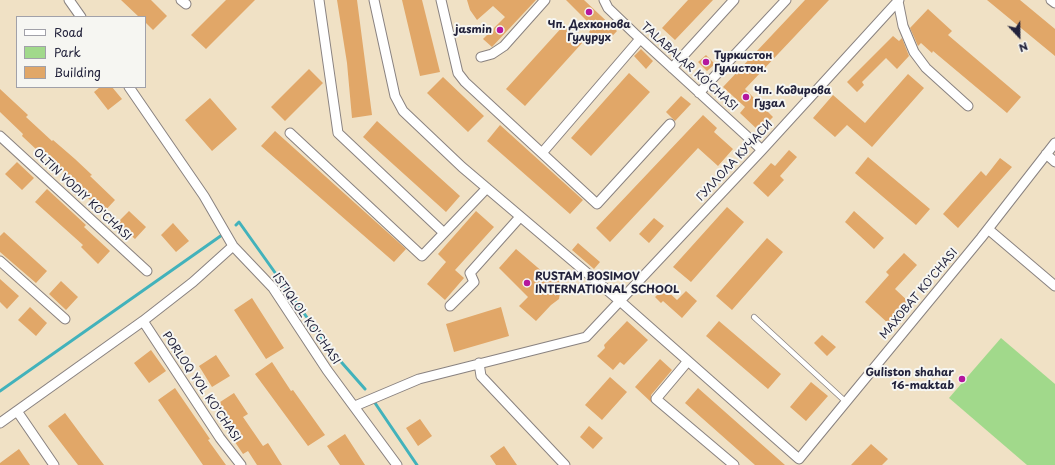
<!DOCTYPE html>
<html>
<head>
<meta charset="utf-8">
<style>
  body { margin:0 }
  #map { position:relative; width:1055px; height:465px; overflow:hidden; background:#f0e1c5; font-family:"Playpen Sans",sans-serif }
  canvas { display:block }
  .legend { position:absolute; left:16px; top:16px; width:130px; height:72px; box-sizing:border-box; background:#f6f6f2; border:1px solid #a1a1a9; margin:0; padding:5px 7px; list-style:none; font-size:12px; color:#22223b }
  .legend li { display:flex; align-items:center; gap:8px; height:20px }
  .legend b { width:20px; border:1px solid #a1a1a9 }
  .north { position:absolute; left:999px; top:16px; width:40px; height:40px; -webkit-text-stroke:3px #f6f6f2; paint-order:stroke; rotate:158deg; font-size:11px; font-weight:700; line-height:16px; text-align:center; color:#22223b }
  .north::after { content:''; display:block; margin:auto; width:14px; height:18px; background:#22223b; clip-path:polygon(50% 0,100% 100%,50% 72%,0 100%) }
</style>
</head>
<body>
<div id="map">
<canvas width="1055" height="465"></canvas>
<ul class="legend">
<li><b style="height:5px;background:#fff"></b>Road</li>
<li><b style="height:11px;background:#a1d98b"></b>Park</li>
<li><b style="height:11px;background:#e1a768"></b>Building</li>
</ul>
<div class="north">N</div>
</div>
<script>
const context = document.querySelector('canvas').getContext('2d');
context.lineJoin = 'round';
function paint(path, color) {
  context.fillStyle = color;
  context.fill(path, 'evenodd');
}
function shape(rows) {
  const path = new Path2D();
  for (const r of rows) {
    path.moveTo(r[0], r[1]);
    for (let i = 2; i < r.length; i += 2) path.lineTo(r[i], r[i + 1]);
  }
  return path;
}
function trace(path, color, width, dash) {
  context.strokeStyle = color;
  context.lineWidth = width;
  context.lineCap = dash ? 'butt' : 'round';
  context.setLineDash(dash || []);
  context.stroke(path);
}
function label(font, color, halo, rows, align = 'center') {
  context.font = font + ' "Playpen Sans",sans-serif';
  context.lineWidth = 4;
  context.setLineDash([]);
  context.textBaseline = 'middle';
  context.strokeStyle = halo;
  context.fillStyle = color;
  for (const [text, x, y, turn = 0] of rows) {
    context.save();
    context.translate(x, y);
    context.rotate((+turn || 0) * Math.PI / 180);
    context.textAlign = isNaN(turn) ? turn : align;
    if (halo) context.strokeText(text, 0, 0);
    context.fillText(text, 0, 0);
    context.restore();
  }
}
const green = shape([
  [1001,338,1055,384,1055,465,1027,465,949,398]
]);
const stream = shape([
  [236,225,239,222,328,347,365,389],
  [0,391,222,235],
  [375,403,417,465]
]);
const building = shape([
  [121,0,151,0,167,16,153,30,145,22,145,17,139,17],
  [226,0,255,0,206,49,191,35],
  [337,0,357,0,372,115,352,118,347,63],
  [402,0,422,0,440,72,420,76],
  [467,0,536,0,492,47,483,39,505,17,493,6,477,20,470,10],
  [566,0,584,0,617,31,603,46,589,32,593,27],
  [688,0,713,0,675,40,662,28],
  [805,0,829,0,745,89,773,117,759,131,740,113,745,107,723,87],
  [987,0,1020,0,1055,29,1055,56],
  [928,9,952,31,948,35,1021,97,1007,113,933,51,932,53,921,43,918,46,910,28],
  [564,25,583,42,525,106,506,89],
  [893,36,899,41,902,38,909,56,897,69,886,58,862,82,864,85,857,92,847,82],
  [641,49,653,61,646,69,634,56],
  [706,55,715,64,707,71,698,62],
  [309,69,323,83,285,121,271,107],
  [629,73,650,92,591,156,571,138],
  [908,74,924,88,872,147,847,125,835,137,813,118,833,95,865,123],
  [443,77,484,116,468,132,427,93],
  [100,87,112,87,122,99,108,110,94,92],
  [0,89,28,115,26,117,52,141,53,140,75,159,92,175,90,176,115,200,103,213,86,196,88,195,59,168,40,151,39,152,22,136,23,134,0,112],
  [681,96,691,104,675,121,666,112],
  [210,98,237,129,212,151,185,120],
  [703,115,717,128,714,132,733,149,718,166,698,148,610,242,596,228],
  [377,121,460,196,446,212,363,137],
  [500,125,583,200,570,214,487,141],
  [275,131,406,249,394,262,261,146],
  [789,150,797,157,780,176,784,180,768,197,753,183,771,163,775,166],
  [868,157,930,209,916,225,855,173],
  [1000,158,1012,167,958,228,943,214,981,171,986,176],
  [17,162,34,178,22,190,5,174],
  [47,189,86,225,84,227,110,251,98,264,81,247,83,245,35,202],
  [727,207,744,222,691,282,673,267],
  [129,211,146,227,135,239,117,223],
  [476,211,494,227,455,270,464,278,445,300,427,284,446,262,438,254],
  [854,211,884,238,874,249,845,222],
  [654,218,664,226,649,243,639,234],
  [173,223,189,241,176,252,161,235],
  [4,232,47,271,36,283,0,252,0,236],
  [767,238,783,252,732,310,716,296],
  [578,243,600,262,594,269,572,250],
  [516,249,544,273,558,278,561,287,559,299,551,305,536,321,519,306,528,297,499,268],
  [904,253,917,265,895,289,910,303,904,309,907,312,900,320,897,317,890,325,865,302,889,275,886,272],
  [0,279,19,296,7,309,0,302],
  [61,281,78,297,66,310,49,294],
  [664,288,677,300,686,291,697,301,682,318,663,301,661,303,655,297],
  [252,298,284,348,266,359,234,310],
  [30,307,47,323,36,336,18,320],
  [501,307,509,336,454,352,446,324],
  [627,321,648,340,624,365,620,362,613,370,597,356,605,348,604,345],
  [719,321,781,374,768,389,706,336],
  [822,335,836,347,827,356,814,343],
  [151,350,166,371,149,383,134,363],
  [216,355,230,376,212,387,199,366],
  [660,359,672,370,651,395,651,402,635,387],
  [272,362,291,391,293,390,325,435,308,446,255,374],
  [610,377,627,392,602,420,585,405],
  [811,382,828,396,806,421,790,407],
  [175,388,210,439,208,440,226,465,203,465,158,400],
  [698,388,785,465,755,465,685,403],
  [234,393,248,414,243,417,263,446,268,443,282,465,257,465,248,451,243,454,229,433,234,430,217,404],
  [65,413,85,440,104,465,78,465,48,426],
  [420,419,432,436,418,446,406,428],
  [589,426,603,438,593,449,580,437],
  [345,434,365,465,340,465,327,446],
  [871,444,888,459,882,465,851,465],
  [504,446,517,465,496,465,490,456],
  [19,449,30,465,0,465,0,463]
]);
const lane = shape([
  [754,317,846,402]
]);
const street = shape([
  [69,0,81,17],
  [181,0,186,4],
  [319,0,338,133,444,233],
  [374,0,395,96,403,111,462,167,620,301,799,459,981,238,1055,143],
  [441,0,458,73,465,82,597,204,670,124],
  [604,0,608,8,634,33,762,150],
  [1051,0,1055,3],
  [898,1,903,26,914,52,926,68,968,106],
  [481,57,492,54,504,46,545,0],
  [672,68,734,0],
  [129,87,204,196,233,246,273,288,327,370,397,465],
  [699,93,786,0],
  [290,133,422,256,487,188],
  [0,136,147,271],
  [542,153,640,39],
  [1046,154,1055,162],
  [988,229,1055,286],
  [0,261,65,319],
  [450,306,474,282,470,273,520,217],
  [143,321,220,438,241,465],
  [688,361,656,399,734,465],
  [479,363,481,376,565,465],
  [355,406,419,379,586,337,762,150,899,0],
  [17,411,54,465],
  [0,423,143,321,193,282,233,246]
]);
const markers = [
  [589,12,4,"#b5179e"],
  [500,30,4,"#b5179e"],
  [706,62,4,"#b5179e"],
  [746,97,4,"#b5179e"],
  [527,283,4,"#b5179e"],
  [962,379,4,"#b5179e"]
];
const poiNames = [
  ["Чп. Дехконова",589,25,"center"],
  ["Гулурух",589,38,"center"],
  ["jasmin",492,30,"right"],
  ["Туркистон",714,56],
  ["Гулистон.",714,69],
  ["Чп. Кодирова",754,91],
  ["Гузал",754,104],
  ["RUSTAM BOSIMOV",535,277],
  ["INTERNATIONAL SCHOOL",535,290],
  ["Guliston shahar",954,373,"right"],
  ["16-maktab",954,386,"right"]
];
const streetNames = [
  ["TALABALAR KO'CHASI",689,67,42],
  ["ГУЛЛОЛА КУЧАСИ",735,161,-47],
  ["OLTIN VODIY KO'CHASI",82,195,43],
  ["MAXOBAT KO'CHASI",919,294,-50],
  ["ISTIQLOL KO'CHASI",306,319,55],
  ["PORLOQ YOL KO'CHASI",201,387,56]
];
paint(green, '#a1d98b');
trace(stream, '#42b2bb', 3);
paint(building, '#e1a768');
trace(lane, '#898280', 6);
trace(street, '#898280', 11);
trace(lane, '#fff', 4.5);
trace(street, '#fff', 9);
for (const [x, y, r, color] of markers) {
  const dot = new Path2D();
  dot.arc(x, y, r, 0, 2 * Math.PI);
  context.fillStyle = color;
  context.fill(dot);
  trace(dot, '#f6f6f2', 1.5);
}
label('bold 11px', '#22223b', '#f6f6f2', poiNames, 'left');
label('11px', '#22223b', '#f6f6f2', streetNames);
</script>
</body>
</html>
